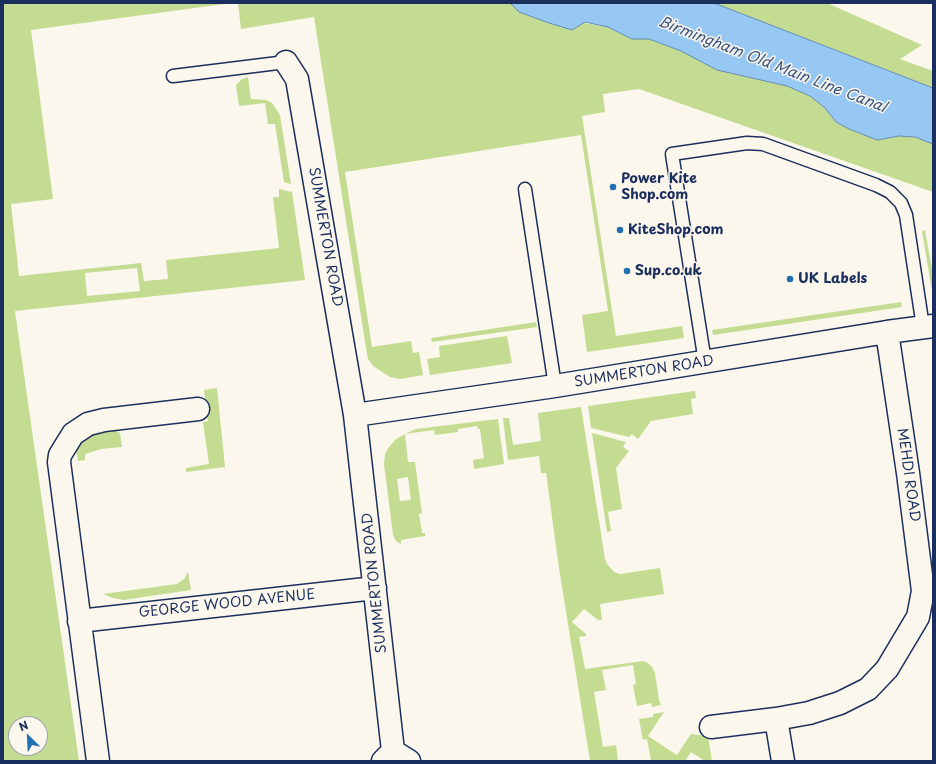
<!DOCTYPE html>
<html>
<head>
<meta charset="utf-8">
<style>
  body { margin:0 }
  #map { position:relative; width:936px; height:764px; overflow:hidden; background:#fbf7ec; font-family:"Playpen Sans",sans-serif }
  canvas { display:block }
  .frame { position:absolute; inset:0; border:4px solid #1b2f5e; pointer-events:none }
  .north { position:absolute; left:8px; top:716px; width:40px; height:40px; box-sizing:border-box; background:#fbf7ec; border:1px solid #a1a7b3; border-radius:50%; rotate:336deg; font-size:11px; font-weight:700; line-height:16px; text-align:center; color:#1b2f5e }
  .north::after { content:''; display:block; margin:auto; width:14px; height:18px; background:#1f6fb2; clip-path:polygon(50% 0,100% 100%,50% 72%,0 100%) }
</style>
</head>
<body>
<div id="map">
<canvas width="936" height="764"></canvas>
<div class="frame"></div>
<div class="north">N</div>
</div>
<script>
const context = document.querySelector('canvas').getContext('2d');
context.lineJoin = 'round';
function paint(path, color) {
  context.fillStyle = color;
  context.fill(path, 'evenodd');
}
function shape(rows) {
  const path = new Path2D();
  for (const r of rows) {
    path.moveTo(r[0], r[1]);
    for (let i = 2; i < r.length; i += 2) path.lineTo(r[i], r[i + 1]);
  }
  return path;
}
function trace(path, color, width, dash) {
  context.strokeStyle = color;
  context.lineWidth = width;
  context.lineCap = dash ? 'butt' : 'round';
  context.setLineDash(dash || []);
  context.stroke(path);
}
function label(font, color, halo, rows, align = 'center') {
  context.font = font + ' "Playpen Sans",sans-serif';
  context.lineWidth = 3;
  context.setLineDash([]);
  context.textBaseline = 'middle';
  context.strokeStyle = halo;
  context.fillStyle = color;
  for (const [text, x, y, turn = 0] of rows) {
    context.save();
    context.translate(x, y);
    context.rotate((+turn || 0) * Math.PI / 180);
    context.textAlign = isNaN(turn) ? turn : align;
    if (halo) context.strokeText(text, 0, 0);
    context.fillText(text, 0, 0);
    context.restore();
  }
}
const green = shape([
  [3,3,232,3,31,30,53,199,11,204,19,276,141,263,144,281,168,279,166,260,279,248,273,197,279,197,279,189,292,192,305,280,15,311,79,761,3,761],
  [137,268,140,291,87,296,85,273],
  [16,724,40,724,40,748,16,748],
  [238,3,510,3,519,12,608,27,632,39,649,39,756,78,787,86,810,96,825,108,836,122,849,129,877,140,899,136,915,137,932,143,933,192,639,89,603,94,605,112,582,116,616,336,682,326,684,338,587,352,582,315,608,311,581,135,345,172,372,347,411,341,413,353,419,352,423,375,400,379,390,377,373,366,368,359,366,348,314,17,241,29],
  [714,3,827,3,922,45,900,59,933,71,933,88],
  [248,77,251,99,266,100,272,103,280,115,291,184,284,182,275,124,268,124,265,103,239,106,236,85,242,79],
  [925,230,933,275,933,297,922,231],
  [901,302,902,307,713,335,712,330],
  [536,322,537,327,432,342,431,338],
  [507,336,512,363,430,375,427,359,440,357,439,346],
  [217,388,225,467,186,472,186,468,209,464,203,422,208,421,204,390],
  [695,391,696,398,691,399,693,414,651,421,638,439,632,434,629,437,591,428,588,406],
  [581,407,605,559,607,564,614,572,620,574,660,568,664,594,600,604,602,620,598,620,584,609,572,622,586,634,586,636,579,637,585,669,643,661,648,663,652,667,655,673,659,700,661,705,652,707,651,703,637,706,633,685,636,684,633,665,602,670,606,690,594,692,603,747,616,745,618,761,590,761,559,568,546,473,541,473,539,456,508,460,503,418,509,418,513,445,541,441,538,413],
  [498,419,504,464,474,469,473,460,484,458,480,429,478,429,477,426,458,429,458,432,435,435,434,430,405,434,408,462,415,462,422,513,419,514,422,533,425,533,425,536,401,540,401,544,396,541,393,535,384,464,385,454,389,447,396,439,405,434,416,429],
  [408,477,411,500,400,501,397,479],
  [108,431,116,431,120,433,122,447,101,449,85,454,85,460,78,461,76,450,72,451,86,436],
  [592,433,626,442,623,447,629,451,616,468,622,509,608,512,611,531,607,532],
  [188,572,191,590,123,600,113,598,103,594,177,584,184,579],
  [664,712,648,736,677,755,691,734,708,736,712,761,705,761,691,752,685,761,651,761,647,739,643,740,639,719,653,717,653,714]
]);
const water = shape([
  [510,3,714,3,933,88,933,144,915,137,899,136,877,140,849,129,836,122,825,108,810,96,787,86,717,70,681,51,649,39,632,39,608,27,585,22,572,30,549,23,519,12,510,3]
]);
const service = shape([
  [173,76,286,62],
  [525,189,555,386],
  [705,362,672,154,747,143,763,144,876,185,890,192,901,203,906,215,923,327]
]);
const minor = shape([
  [286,62,297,79,355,415,555,386,887,332,933,326],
  [355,415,393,751],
  [79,621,375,588],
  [776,719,783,761],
  [711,727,776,719,809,713,840,703,868,689,887,669,918,617,923,591,908,473,887,332],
  [98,761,59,462,60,455,73,434,88,424,104,420,198,409],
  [383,761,393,751,409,761]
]);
const markers = [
  [613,187,4,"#1f6fb2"],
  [620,230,4,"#1f6fb2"],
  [627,271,4,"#1f6fb2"],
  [790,279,4,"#1f6fb2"]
];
const poiNames = [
  ["Power Kite",621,179],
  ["Shop.com",621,195],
  ["KiteShop.com",628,230],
  ["Sup.co.uk",635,271],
  ["UK Labels",798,279]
];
const streetNames = [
  ["SUMMERTON ROAD",325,237,80],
  ["SUMMERTON ROAD",644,372,-9],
  ["MEHDI ROAD",908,475,82],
  ["SUMMERTON ROAD",375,583,-96],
  ["GEORGE WOOD AVENUE",227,604,-6]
];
const waterNames = [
  ["Birmingham Old Main Line Canal",772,65,21]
];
paint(green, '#c4dc92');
paint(water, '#97c8f3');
trace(water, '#658bb7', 1);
trace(service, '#1b2f5e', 15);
trace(minor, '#1b2f5e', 25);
trace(service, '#fbf7ec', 12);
trace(minor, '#fbf7ec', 22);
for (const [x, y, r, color] of markers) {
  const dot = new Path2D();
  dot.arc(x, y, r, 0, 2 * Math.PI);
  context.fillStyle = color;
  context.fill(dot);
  trace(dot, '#fbf7ec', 1.5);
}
label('bold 14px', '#1b2f5e', '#fbf7ec', poiNames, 'left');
label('14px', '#1b2f5e', '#fbf7ec', streetNames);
label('italic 15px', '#3a5583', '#fbf7ec', waterNames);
</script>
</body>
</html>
